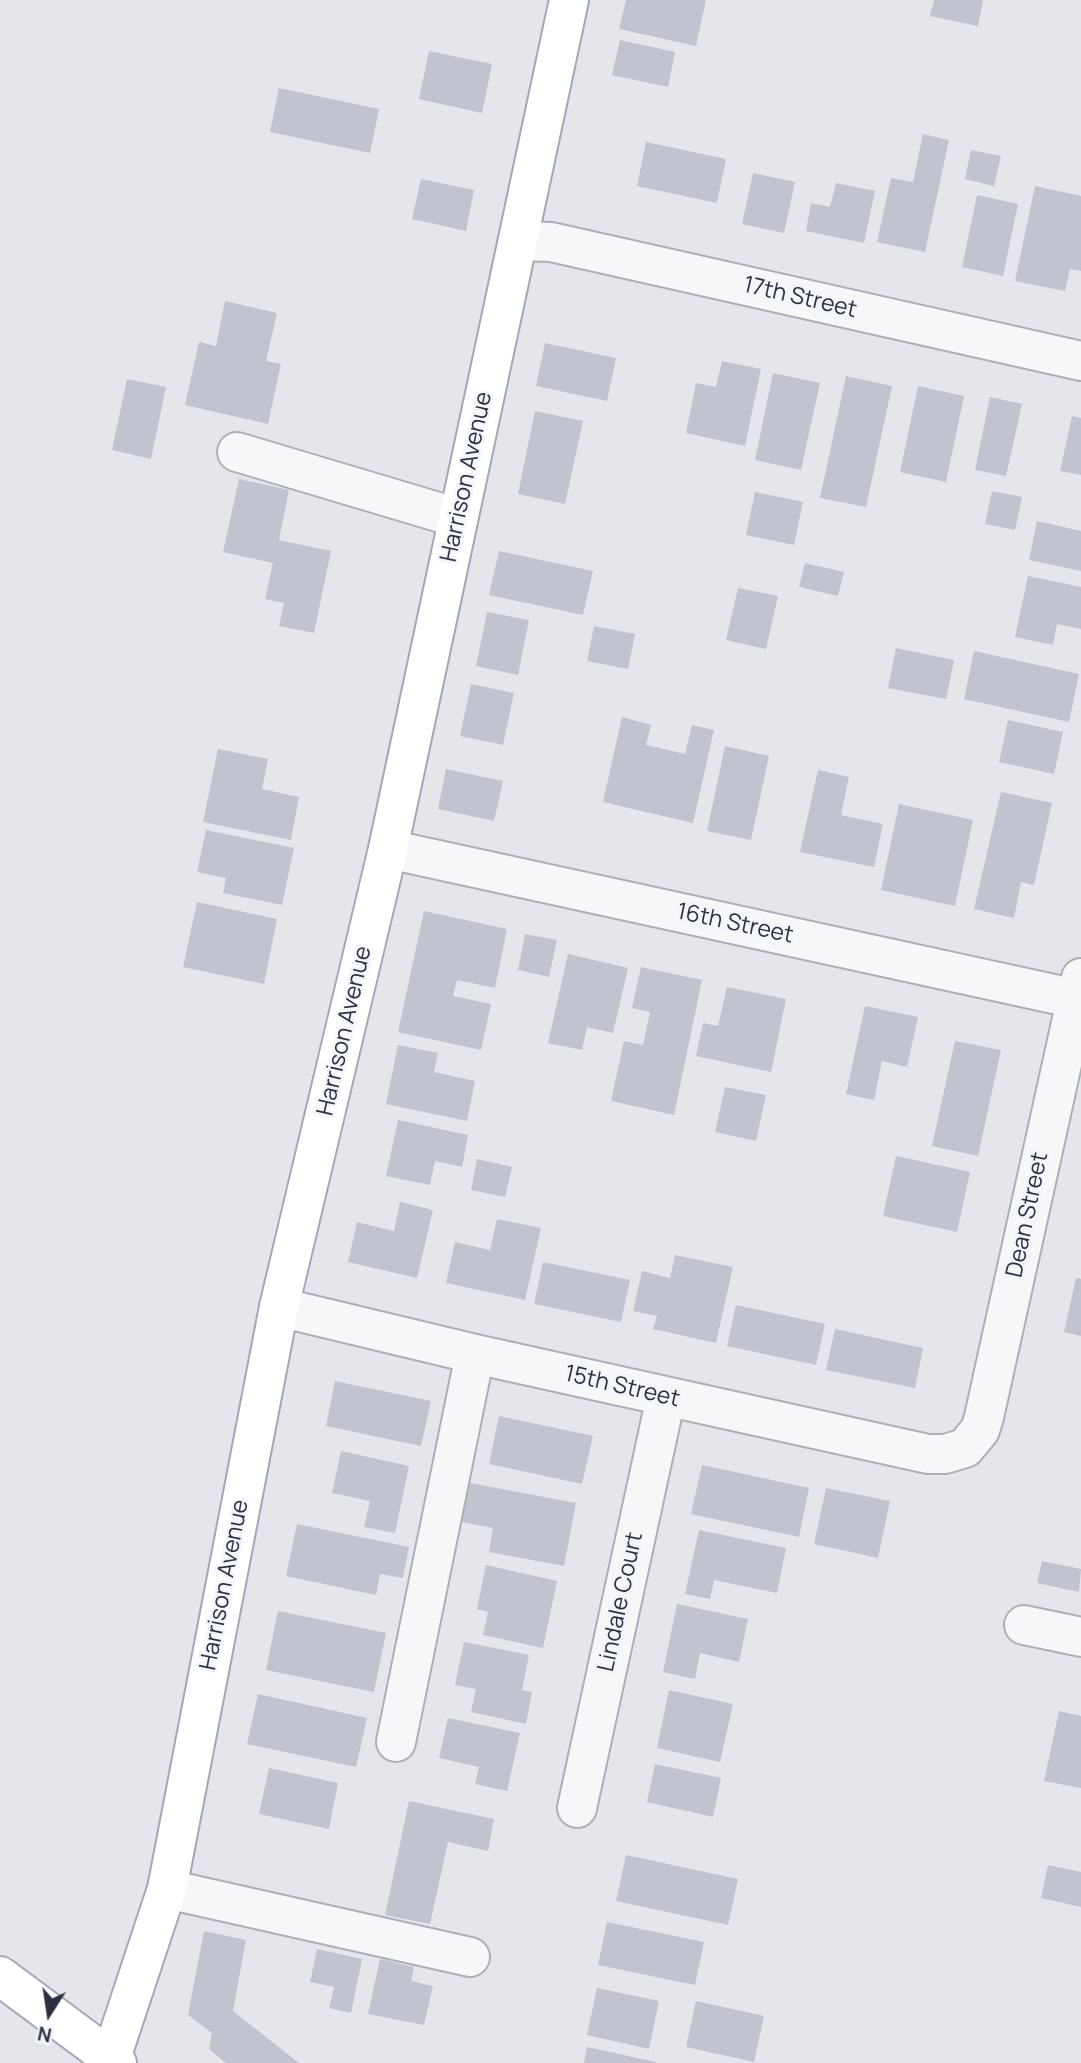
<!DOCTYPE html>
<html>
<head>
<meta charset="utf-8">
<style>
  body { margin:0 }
  #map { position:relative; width:1081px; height:2063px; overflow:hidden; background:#e4e6eb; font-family:Manrope,sans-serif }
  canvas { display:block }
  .north { position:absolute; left:14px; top:1979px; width:70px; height:70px; -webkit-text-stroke:5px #f3f5f8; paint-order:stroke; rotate:192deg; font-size:19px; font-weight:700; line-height:28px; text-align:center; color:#2b3143 }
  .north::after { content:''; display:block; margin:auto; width:24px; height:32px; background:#2b3143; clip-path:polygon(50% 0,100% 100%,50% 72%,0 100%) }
</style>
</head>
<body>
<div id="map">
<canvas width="1081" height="2063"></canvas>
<div class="north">N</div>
</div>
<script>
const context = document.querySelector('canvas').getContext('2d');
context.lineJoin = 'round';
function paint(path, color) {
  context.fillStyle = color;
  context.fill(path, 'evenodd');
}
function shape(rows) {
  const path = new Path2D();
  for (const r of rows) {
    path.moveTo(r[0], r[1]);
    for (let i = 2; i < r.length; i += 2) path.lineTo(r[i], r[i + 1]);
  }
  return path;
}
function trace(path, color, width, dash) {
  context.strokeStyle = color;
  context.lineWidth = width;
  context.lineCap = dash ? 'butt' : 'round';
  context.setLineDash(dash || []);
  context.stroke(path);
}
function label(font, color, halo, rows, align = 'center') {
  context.font = font + ' Manrope,sans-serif';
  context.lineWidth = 6;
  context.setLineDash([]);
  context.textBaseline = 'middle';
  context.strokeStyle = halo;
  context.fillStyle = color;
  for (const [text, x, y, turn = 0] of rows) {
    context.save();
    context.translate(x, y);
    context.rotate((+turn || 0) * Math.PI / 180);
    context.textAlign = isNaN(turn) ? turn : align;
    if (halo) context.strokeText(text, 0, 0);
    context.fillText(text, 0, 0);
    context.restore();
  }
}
const building = shape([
  [626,0,706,0,696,46,619,29],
  [934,0,983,0,978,26,930,16],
  [620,40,675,52,668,87,612,75],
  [429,51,492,64,482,113,419,99],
  [279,88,379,109,370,153,270,132],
  [923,134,949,140,925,252,877,242,891,178,913,182],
  [646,142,726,159,717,203,637,186],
  [971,150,1001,156,994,186,965,179],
  [753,173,795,182,784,233,742,224],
  [421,179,474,190,466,231,412,219],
  [836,183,875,191,864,243,806,231,811,203,830,207],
  [1035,186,1081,196,1081,271,1070,269,1065,291,1015,281],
  [977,195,1018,204,1003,276,962,267],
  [225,301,277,313,266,361,281,364,268,424,185,405,199,342,216,346],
  [545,343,616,358,607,401,536,386],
  [722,361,761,369,745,446,686,433,696,383,716,387],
  [773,373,820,383,801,470,755,460],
  [846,376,892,386,866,507,820,498],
  [127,379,166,387,151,459,112,450],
  [918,386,964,396,946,482,900,472],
  [990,397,1022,404,1006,476,975,470],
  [535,411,583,421,565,504,518,494],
  [1072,416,1081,418,1081,475,1060,471],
  [239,479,289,490,279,540,331,551,314,633,279,626,284,603,265,599,273,563,223,552],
  [992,491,1022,497,1015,530,985,524],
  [755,492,803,502,794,545,746,535],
  [1037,521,1081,531,1081,571,1029,560],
  [499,551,593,571,583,615,489,595],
  [805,563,844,572,838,596,799,587],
  [1028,576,1081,587,1081,629,1057,624,1053,645,1015,637],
  [738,588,778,596,766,649,726,640],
  [487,612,529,620,518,675,476,666],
  [594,626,635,634,628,669,587,661],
  [896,648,954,660,946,699,888,688],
  [974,651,1079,674,1069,722,964,699],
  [471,684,514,693,503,745,460,736],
  [622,717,651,725,646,745,685,754,692,725,714,730,693,823,603,802],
  [1008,720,1063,732,1054,774,999,762],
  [725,746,769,756,751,840,707,831],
  [218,749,268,759,262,789,299,797,291,840,203,822],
  [446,769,503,781,494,821,438,809],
  [818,770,849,777,841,815,883,824,874,867,800,852],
  [1001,792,1052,803,1034,885,1021,882,1014,918,974,909],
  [899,804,973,820,955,906,881,890],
  [206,830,294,848,282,905,223,893,226,878,197,872],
  [197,902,277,919,264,984,183,967],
  [424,911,507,929,495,988,457,980,453,996,491,1004,481,1050,398,1032],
  [525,934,557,940,549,977,518,970],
  [568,954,628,968,613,1033,587,1027,582,1050,548,1043],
  [641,967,702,980,674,1115,611,1101,624,1041,643,1045,650,1012,632,1008],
  [727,987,786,999,771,1072,696,1056,703,1023,718,1026],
  [865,1006,918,1017,907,1067,882,1061,874,1100,846,1094],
  [955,1041,1001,1050,978,1156,932,1146],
  [398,1045,438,1053,434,1072,475,1081,467,1121,386,1104],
  [725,1087,766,1095,756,1141,715,1132],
  [398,1120,468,1135,462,1167,435,1161,430,1185,386,1176],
  [896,1156,970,1172,957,1232,883,1216],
  [477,1159,512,1167,505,1197,471,1190],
  [400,1202,433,1210,417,1278,348,1262,357,1222,394,1231],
  [497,1219,541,1228,525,1300,446,1283,455,1242,490,1250],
  [675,1255,733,1267,716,1343,653,1329,657,1316,633,1311,642,1271,670,1278],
  [543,1262,630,1280,621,1322,534,1304],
  [1076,1278,1081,1279,1081,1336,1064,1332],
  [736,1305,825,1324,816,1365,727,1346],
  [835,1329,923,1348,915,1388,826,1370],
  [335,1381,431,1401,421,1446,326,1426],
  [499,1416,593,1436,582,1484,489,1464],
  [341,1451,409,1466,395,1533,364,1527,370,1501,332,1493],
  [702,1465,809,1488,799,1537,691,1514],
  [465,1482,576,1503,564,1566,489,1552,493,1528,457,1521],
  [826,1488,890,1501,878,1558,814,1544],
  [297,1524,409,1547,403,1578,380,1574,376,1595,286,1576],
  [699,1530,786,1548,777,1593,714,1580,710,1599,685,1594],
  [1042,1561,1081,1569,1079,1592,1037,1583],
  [486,1565,557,1581,543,1648,483,1635,488,1612,477,1609],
  [677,1604,748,1619,739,1662,700,1653,695,1679,663,1672],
  [278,1611,386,1633,374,1692,266,1670],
  [464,1642,529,1655,522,1690,532,1692,526,1724,471,1712,476,1689,455,1685],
  [669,1690,733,1704,720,1762,657,1748],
  [258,1694,367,1718,356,1767,247,1744],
  [1059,1711,1081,1716,1081,1788,1044,1781],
  [448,1718,520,1733,507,1791,475,1784,479,1767,439,1758],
  [655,1764,721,1778,713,1817,647,1802],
  [269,1768,338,1783,329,1829,259,1814],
  [409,1801,494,1819,488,1851,448,1842,430,1924,385,1915],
  [626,1855,738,1879,728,1925,616,1901],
  [1048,1865,1081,1872,1081,1907,1041,1898],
  [607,1922,704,1942,695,1985,598,1965],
  [204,1931,246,1940,233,2011,299,2063,226,2063,209,2049,212,2033,188,2015],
  [317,1949,362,1959,351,2013,329,2008,334,1987,310,1982],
  [380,1959,414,1967,411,1981,433,1986,424,2025,368,2014],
  [597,1988,659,2001,649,2049,587,2035],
  [696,2001,764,2016,754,2062,686,2047],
  [587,2047,656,2062,656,2063,584,2063]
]);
const minor = shape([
  [518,241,551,242,1081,361],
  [237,452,458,518],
  [388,849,1081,1000],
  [279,1307,475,1354,928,1454,945,1454,965,1448,980,1430,984,1417,1081,978],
  [1024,1625,1081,1637],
  [396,1742,475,1354],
  [577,1808,666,1397],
  [167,1889,470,1957]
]);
const major = shape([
  [0,1976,117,2063],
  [111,2058,167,1889,279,1307,388,849,569,0]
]);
const streetNames = [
  ["17th Street",800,298,13],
  ["Harrison Avenue",467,477,-78],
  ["16th Street",735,924,12],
  ["Harrison Avenue",345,1031,-77],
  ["Dean Street",1028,1215,-78],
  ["15th Street",622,1387,13],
  ["Harrison Avenue",225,1585,-79],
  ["Lindale Court",621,1602,-78]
];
paint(building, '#c1c4ce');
trace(minor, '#acb0b9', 42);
trace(major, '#a3a8b7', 42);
trace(minor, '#f6f7f9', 38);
trace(major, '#fff', 38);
label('23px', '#2b3143', '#f3f5f8', streetNames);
</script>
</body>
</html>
